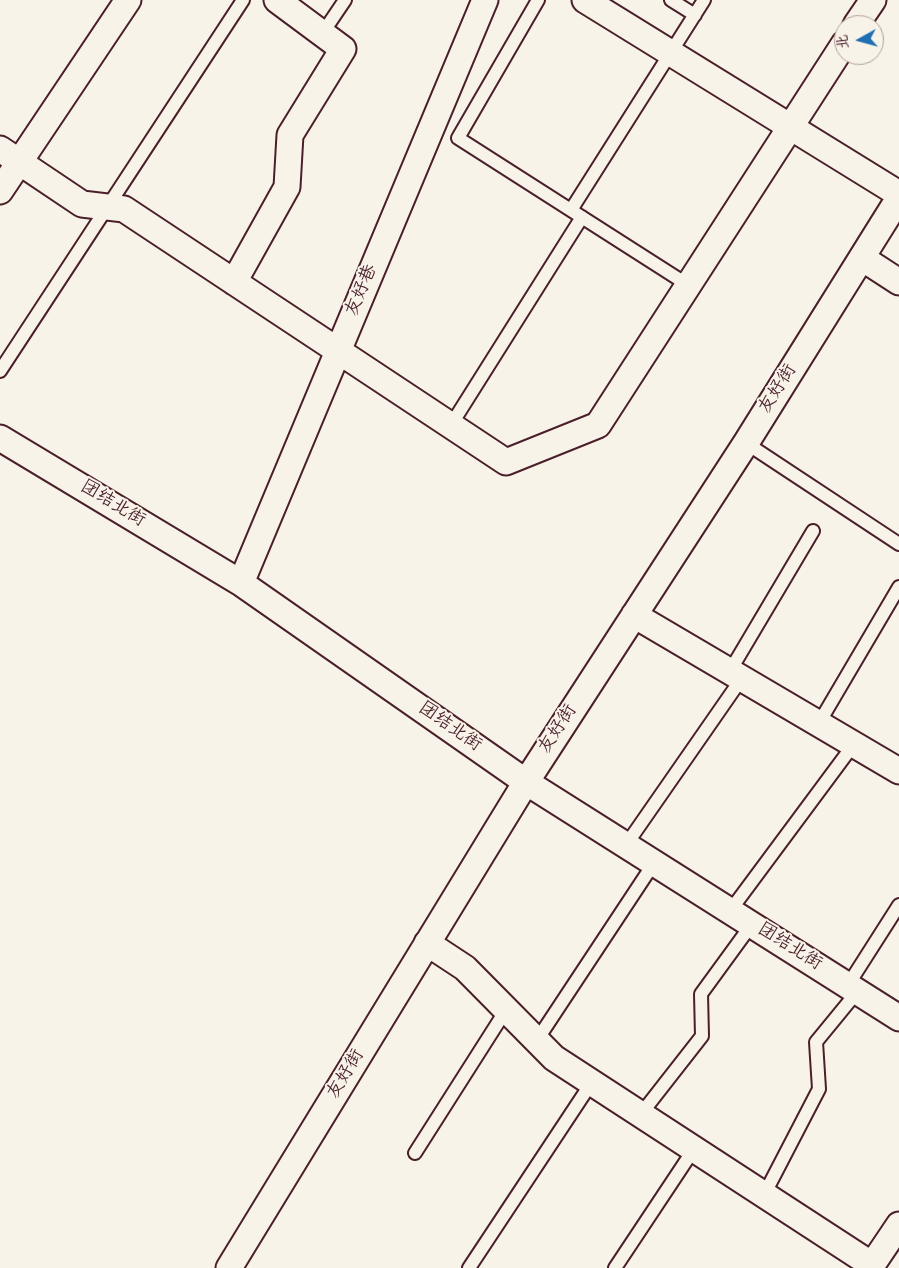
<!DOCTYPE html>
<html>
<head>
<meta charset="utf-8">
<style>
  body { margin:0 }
  #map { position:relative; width:899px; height:1268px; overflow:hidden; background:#f7f3e8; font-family:"Gochi Hand","LXGW WenKai TC",sans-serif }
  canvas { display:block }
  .north { position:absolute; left:834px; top:15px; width:50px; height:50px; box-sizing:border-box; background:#f7f3e8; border:1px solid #b29e9c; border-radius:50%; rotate:263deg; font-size:14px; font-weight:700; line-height:20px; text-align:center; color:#4a1f2b }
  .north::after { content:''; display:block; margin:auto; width:18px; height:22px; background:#1f6fb2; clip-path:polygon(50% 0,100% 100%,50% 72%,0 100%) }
</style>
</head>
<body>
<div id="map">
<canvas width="899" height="1268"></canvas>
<div class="north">北</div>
</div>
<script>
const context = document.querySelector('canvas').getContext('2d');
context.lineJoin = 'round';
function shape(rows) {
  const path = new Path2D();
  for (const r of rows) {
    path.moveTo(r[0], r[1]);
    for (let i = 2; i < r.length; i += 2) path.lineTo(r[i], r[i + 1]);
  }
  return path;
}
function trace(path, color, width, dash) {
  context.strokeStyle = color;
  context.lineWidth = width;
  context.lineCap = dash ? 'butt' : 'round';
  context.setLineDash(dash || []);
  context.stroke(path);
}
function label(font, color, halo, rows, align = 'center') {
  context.font = font + ' "Gochi Hand","LXGW WenKai TC",sans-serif';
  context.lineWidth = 4;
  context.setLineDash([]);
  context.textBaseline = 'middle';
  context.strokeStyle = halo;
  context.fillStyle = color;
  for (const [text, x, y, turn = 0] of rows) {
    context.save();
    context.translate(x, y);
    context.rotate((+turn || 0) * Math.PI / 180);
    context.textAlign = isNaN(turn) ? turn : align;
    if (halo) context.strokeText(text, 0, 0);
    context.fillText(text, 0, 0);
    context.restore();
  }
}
const service = shape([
  [538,0,458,138,688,285],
  [671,0,695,15],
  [322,34,345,0],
  [571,210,704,0],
  [0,371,243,0],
  [451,425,582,217],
  [746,443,899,544],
  [730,671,813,531],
  [819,723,899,587],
  [626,845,742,678],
  [730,911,854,744],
  [848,985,899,905],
  [537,1040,654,863],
  [641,1114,702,1036,701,994,752,924],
  [415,1153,506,1010],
  [764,1195,819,1089,816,1042,857,992],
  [469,1268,592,1082],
  [615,1268,694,1149]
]);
const minor = shape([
  [585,0,899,194],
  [856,25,873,0],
  [0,149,82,204,124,209,506,462,598,425,844,44],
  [0,191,128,0],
  [862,258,899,282],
  [234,282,287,187,290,135,343,49,277,0],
  [0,438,241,583,526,782,899,1018],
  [241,583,485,0],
  [634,615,899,771],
  [427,943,465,968,554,1058,872,1265],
  [229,1268,526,782,746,443,899,198],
  [870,1268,899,1225]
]);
const streetNames = [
  ["友好巷",363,291,-67],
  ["友好街",779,390,-58],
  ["团结北街",112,505,31],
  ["团结北街",449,728,35],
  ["友好街",559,730,-57],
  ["团结北街",789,948,32],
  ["友好街",347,1075,-59]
];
trace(service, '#4a1f2b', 16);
trace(minor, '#4a1f2b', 29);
trace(service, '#f7f3e8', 12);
trace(minor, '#f7f3e8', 25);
label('18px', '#4a1f2b', '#f7f3e8', streetNames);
</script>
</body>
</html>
